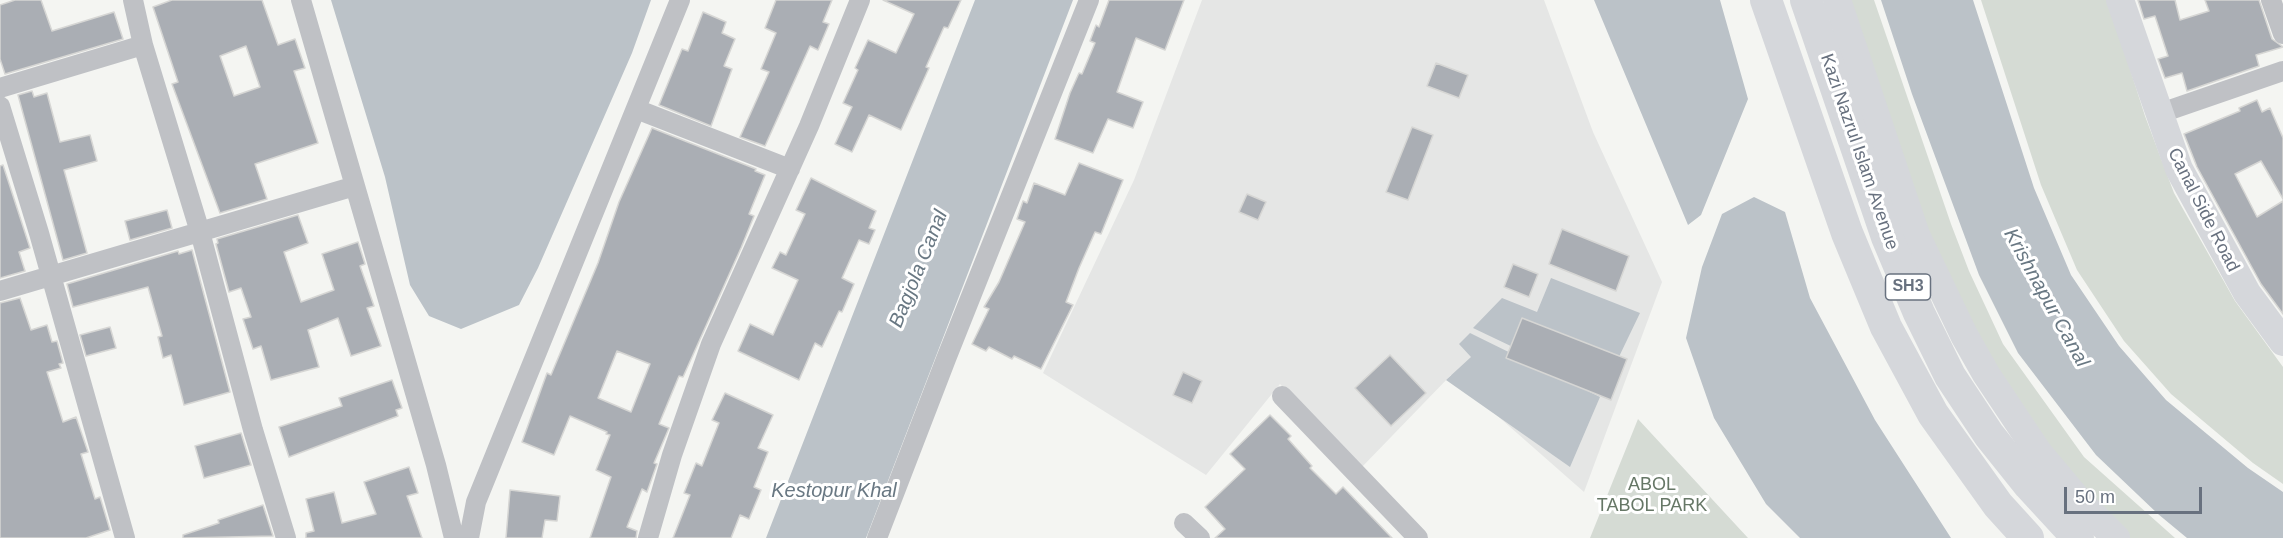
<!DOCTYPE html>
<html>
<head>
<meta charset="utf-8">
<style>
  body { margin:0 }
  #map { position:relative; width:2283px; height:538px; overflow:hidden; background:#f4f5f2; font-family:Arial,sans-serif }
  canvas { display:block }
  .scale { position:absolute; left:2064px; top:487px; width:138px; height:27px; box-sizing:border-box; border:3px solid #68717f; border-top:0; padding-left:8px; font-size:18px; line-height:21px; white-space:nowrap; color:#68717f; -webkit-text-stroke:4px #fff; paint-order:stroke }
</style>
</head>
<body>
<div id="map">
<canvas width="2283" height="538"></canvas>
<div class="scale">50 m</div>
</div>
<script>
const context = document.querySelector('canvas').getContext('2d');
context.lineJoin = 'round';
function paint(path, color) {
  context.fillStyle = color;
  context.fill(path, 'evenodd');
}
function shape(rows) {
  const path = new Path2D();
  for (const r of rows) {
    path.moveTo(r[0], r[1]);
    for (let i = 2; i < r.length; i += 2) path.lineTo(r[i], r[i + 1]);
  }
  return path;
}
function trace(path, color, width, dash) {
  context.strokeStyle = color;
  context.lineWidth = width;
  context.lineCap = dash ? 'butt' : 'round';
  context.setLineDash(dash || []);
  context.stroke(path);
}
function label(font, color, halo, rows, align = 'center') {
  context.font = font + ' Arial,sans-serif';
  context.lineWidth = 6;
  context.setLineDash([]);
  context.textBaseline = 'middle';
  context.strokeStyle = halo;
  context.fillStyle = color;
  for (const [text, x, y, turn = 0] of rows) {
    context.save();
    context.translate(x, y);
    context.rotate((+turn || 0) * Math.PI / 180);
    context.textAlign = isNaN(turn) ? turn : align;
    if (halo) context.strokeText(text, 0, 0);
    context.fillText(text, 0, 0);
    context.restore();
  }
}
const built = shape([
  [1202,0,1544,0,1593,132,1662,282,1584,492,1451,375,1361,468,1280,384,1206,475,1043,373,1134,180]
]);
const green = shape([
  [1831,0,1874,0,1951,224,1969,271,2003,344,2084,457,2175,538,2106,538,1988,388],
  [1981,0,2108,0,2145,116,2174,193,2235,301,2283,367,2283,484,2253,463,2171,394,2124,341,2077,270,2041,185],
  [1638,419,1748,538,1590,538]
]);
const water = shape([
  [331,0,651,0,632,53,538,268,519,305,461,329,429,316,410,285,385,177],
  [975,0,1073,0,866,538,766,538],
  [1594,0,1720,0,1748,99,1701,215,1688,225],
  [1881,0,1973,0,2034,188,2071,275,2119,346,2166,400,2248,468,2283,492,2283,538,2187,538,2158,514,2096,455,2018,353,1979,275,1912,94],
  [1754,197,1785,212,1810,298,1875,420,1951,538,1800,538,1766,504,1714,418,1686,338,1702,267,1722,214],
  [1551,278,1640,313,1603,390,1473,328,1502,298,1537,312],
  [1470,333,1600,397,1570,467,1446,380,1471,357,1459,344]
]);
const building = shape([
  [15,0,41,0,52,31,114,12,123,39,5,74,0,59,0,5,15,0],
  [172,0,262,0,278,45,295,39,305,68,294,71,318,143,255,164,267,199,220,213,172,84,178,82,153,7,172,0],
  [246,46,260,87,234,96,220,56,246,46],
  [776,0,832,0,823,22,829,24,818,50,810,46,765,146,740,137,769,72,761,69,776,33,765,28,776,0],
  [883,0,961,0,948,28,944,27,926,67,929,68,901,130,869,115,852,152,835,144,852,107,843,103,858,70,855,68,868,40,896,53,914,14,883,0],
  [1109,0,1184,0,1165,50,1136,38,1117,92,1143,102,1133,128,1108,119,1093,153,1055,139,1070,93,1079,73,1082,74,1095,43,1090,41,1096,25,1099,27,1109,0],
  [2138,0,2175,0,2180,20,2209,11,2205,0,2259,0,2272,39,2283,47,2256,55,2259,66,2187,91,2182,73,2165,78,2158,59,2168,56,2155,16,2144,19,2138,0],
  [703,12,726,22,722,33,735,39,724,66,732,69,711,126,659,105,682,49,688,51,703,12],
  [1436,63,1468,75,1459,98,1427,86,1436,63],
  [32,91,34,97,47,93,60,142,90,135,97,161,64,170,87,253,63,260,18,95,32,91],
  [2257,100,2262,112,2270,108,2283,138,2283,199,2261,161,2235,174,2257,217,2283,201,2283,314,2261,284,2197,167,2184,134,2240,111,2239,108,2257,100],
  [1412,127,1433,135,1408,200,1386,192,1412,127],
  [652,128,756,169,755,171,765,175,749,214,754,216,741,248,683,377,679,376,659,424,669,428,654,463,657,464,647,492,642,489,627,527,637,531,636,538,590,538,611,477,596,470,610,435,606,434,607,432,570,416,554,455,522,442,547,373,551,375,598,263,619,202,652,128],
  [617,351,650,364,631,412,598,398,617,351],
  [1079,163,1123,180,1101,234,1095,232,1079,268,1066,302,1073,305,1041,369,1014,356,1012,359,989,347,986,351,972,344,989,309,984,307,999,282,1025,222,1017,219,1023,201,1027,203,1034,183,1065,195,1079,163],
  [3,165,30,248,19,252,25,271,0,278,0,166,3,165],
  [811,178,876,211,869,228,875,230,869,244,859,240,842,278,854,284,842,312,839,311,822,347,815,343,799,380,738,351,750,324,773,335,798,280,772,268,780,252,786,255,805,214,796,210,811,178],
  [1247,194,1266,202,1258,220,1239,212,1247,194],
  [167,210,172,228,130,240,125,221,167,210],
  [298,215,308,243,284,252,301,302,334,290,322,254,358,242,365,264,360,266,374,306,367,308,381,346,351,356,338,318,308,330,319,367,271,380,261,346,253,349,243,319,251,317,241,288,229,292,216,244,218,243,217,239,298,215],
  [1562,229,1629,256,1616,291,1549,264,1562,229],
  [192,250,230,392,184,405,171,355,163,358,158,337,162,336,148,287,73,307,67,284,178,251,179,254,192,250],
  [1513,264,1538,274,1529,297,1504,287,1513,264],
  [20,298,31,330,47,325,52,342,57,341,63,363,59,364,61,368,47,372,63,422,76,417,88,452,81,454,95,499,100,497,110,530,86,538,0,538,0,303,20,298],
  [1522,318,1627,359,1611,400,1506,358,1522,318],
  [110,327,116,348,86,356,80,335,110,327],
  [1390,355,1426,393,1391,426,1355,388,1390,355],
  [1183,372,1202,381,1192,403,1173,395,1183,372],
  [392,380,402,408,396,410,398,416,289,457,279,427,342,406,339,398,392,380],
  [725,393,773,415,758,448,768,452,754,487,761,490,749,519,740,515,731,538,673,538,690,495,684,493,696,463,702,466,719,423,712,420,725,393],
  [1270,415,1291,436,1288,439,1312,466,1310,468,1336,494,1343,487,1392,538,1215,538,1225,529,1205,507,1245,469,1230,454,1270,415],
  [241,433,251,465,204,478,195,446,241,433],
  [409,467,418,493,407,496,422,538,306,538,306,533,314,531,306,499,334,492,342,523,376,514,364,482,409,467],
  [510,490,560,496,557,521,545,520,542,538,506,538,510,490],
  [263,505,273,536,183,538,183,535,219,523,218,520,263,505]
]);
const street = shape([
  [133,0,143,45,200,232,253,430,286,538],
  [301,0,436,465,454,538],
  [2271,0,2283,34],
  [0,88,143,45],
  [0,106,39,233,125,538],
  [636,109,790,169],
  [2158,114,2283,71],
  [0,291,355,186],
  [1282,396,1418,538],
  [1184,523,1200,538],
  [469,538,476,502,680,0],
  [648,538,672,455,711,344,809,126,860,0],
  [877,538,946,359,1089,0]
]);
const secondary = shape([
  [1837,0,1916,235,1964,335,1986,374,2038,452,2079,501,2116,538],
  [2120,0,2179,169,2247,293,2283,342]
]);
const primary = shape([
  [1766,0,1847,233,1886,327,1933,414,1998,505,2028,538],
  [1806,0,1887,237,1919,313,1950,376,1989,435,2029,485,2078,538]
]);
const shields = [
  [1908,287,45]
];
const shieldNames = [
  ["SH3",1908,287]
];
const streetNames = [
  ["Kazi Nazrul Islam Avenue",1859,152,71],
  ["Canal Side Road",2203,210,63]
];
const parkNames = [
  ["ABOL",1652,485],
  ["TABOL PARK",1652,506]
];
const waterNames = [
  ["Bagjola Canal",919,269,-68],
  ["Krishnapur Canal",2046,298,61],
  ["Kestopur Khal",834,491]
];
paint(built, '#e5e6e5');
paint(green, '#d5dbd4');
paint(water, '#bbc2c8');
paint(building, '#aaaeb4');
trace(building, '#d6d6d4', 1.5);
trace(street, '#bfc1c5', 20);
trace(secondary, '#d5d7db', 28);
trace(primary, '#d5d7db', 32);
for (const [x, y, w] of shields) {
  const box = new Path2D();
  box.roundRect(x - w / 2, y - 13, w, 26, 4.5);
  context.fillStyle = '#fff';
  context.fill(box);
  trace(box, '#68717f', 1.5);
}
label('bold 16px', '#68717f', null, shieldNames);
label('18px', '#68717f', '#fff', streetNames);
label('18px', '#676', '#fff', parkNames);
label('italic 20px', '#697883', '#fff', waterNames);
</script>
</body>
</html>
